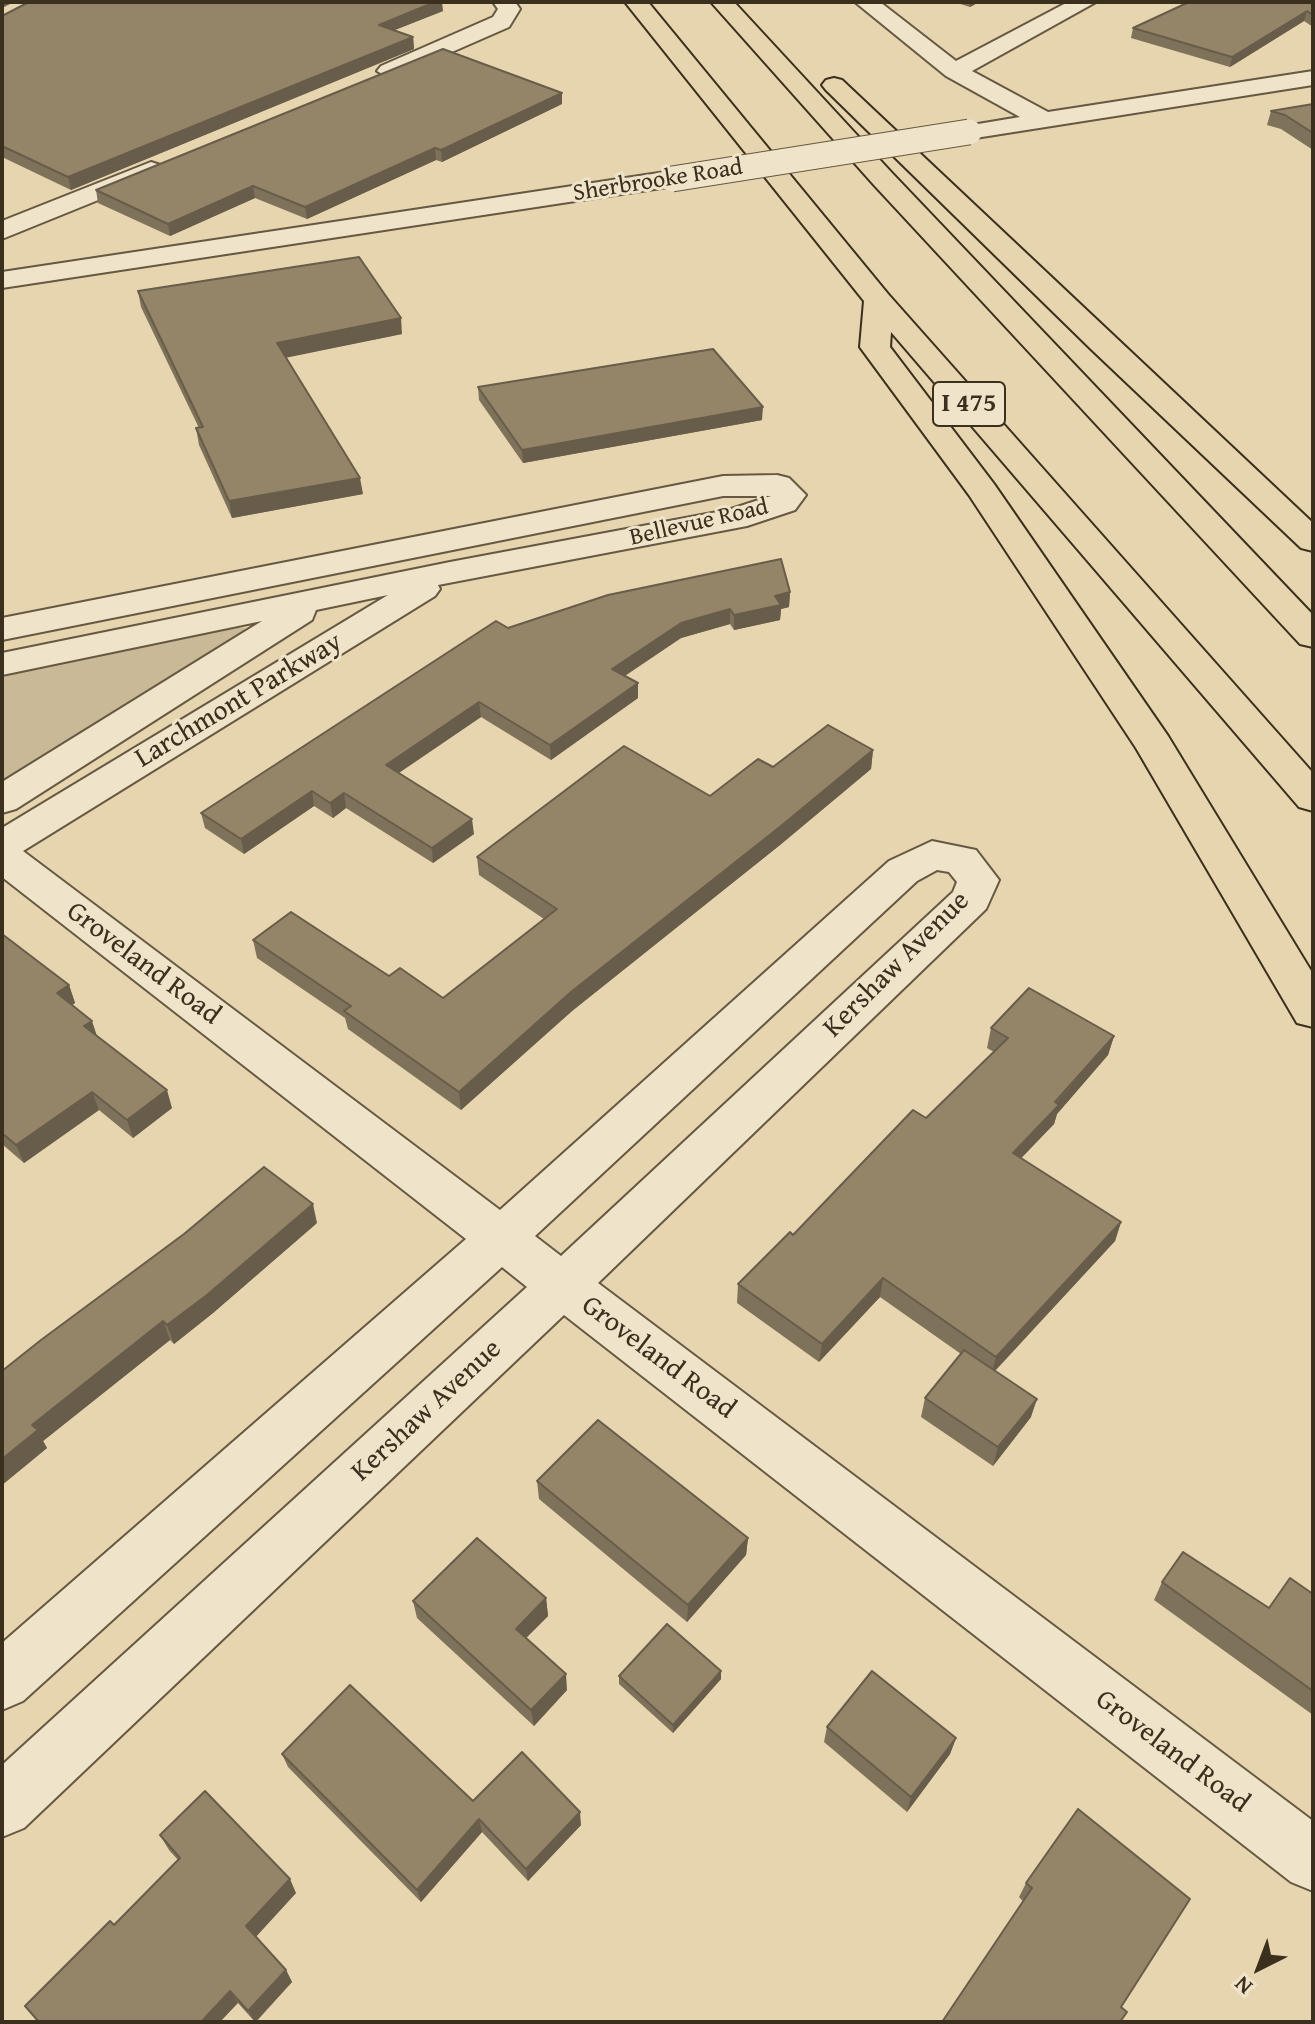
<!DOCTYPE html>
<html>
<head>
<meta charset="utf-8">
<style>
  body { margin:0 }
  #map { position:relative; width:1315px; height:2024px; overflow:hidden; background:#e6d5ae; font-family:"Gentium Book Plus",serif }
  canvas { display:block }
  .frame { position:absolute; inset:0; border:4px solid #3b2f1e; pointer-events:none }
  .north { position:absolute; left:1219px; top:1928px; width:80px; height:80px; -webkit-text-stroke:6px #efe4ca; paint-order:stroke; rotate:222deg; font-size:22px; font-weight:700; line-height:32px; text-align:center; color:#3b2f1e }
  .north::after { content:''; display:block; margin:auto; width:28px; height:36px; background:#3b2f1e; clip-path:polygon(50% 0,100% 100%,50% 72%,0 100%) }
</style>
</head>
<body>
<div id="map">
<canvas width="1315" height="2024"></canvas>
<div class="frame"></div>
<div class="north">N</div>
</div>
<script>
const context = document.querySelector('canvas').getContext('2d');
context.lineJoin = 'round';
function paint(path, color) {
  context.fillStyle = color;
  context.fill(path, 'evenodd');
}
function shape(rows) {
  const path = new Path2D();
  for (const r of rows) {
    path.moveTo(r[0], r[1]);
    for (let i = 2; i < r.length; i += 2) path.lineTo(r[i], r[i + 1]);
  }
  return path;
}
function trace(path, color, width, dash) {
  context.strokeStyle = color;
  context.lineWidth = width;
  context.lineCap = dash ? 'butt' : 'round';
  context.setLineDash(dash || []);
  context.stroke(path);
}
function label(font, color, halo, rows, align = 'center') {
  context.font = font + ' "Gentium Book Plus",serif';
  context.lineWidth = 6;
  context.setLineDash([]);
  context.textBaseline = 'middle';
  context.strokeStyle = halo;
  context.fillStyle = color;
  for (const [text, x, y, turn = 0] of rows) {
    context.save();
    context.translate(x, y);
    context.rotate((+turn || 0) * Math.PI / 180);
    context.textAlign = isNaN(turn) ? turn : align;
    if (halo) context.strokeText(text, 0, 0);
    context.fillText(text, 0, 0);
    context.restore();
  }
}
const green = shape([
  [227,627,245,628,244,637,2,791,2,673]
]);
const minor = shape([
  [493,2,515,2,520,9,509,27,397,76,389,78,377,71,381,66,493,17,498,9,493,2],
  [855,2,880,2,956,61,1068,2,1096,2,972,71,1048,112,1313,71,1313,85,969,139,960,137,957,132,960,127,1020,117,946,76,855,2],
  [151,162,160,165,164,170,160,175,2,239,2,221,151,162],
  [672,171,685,179,681,185,2,288,2,272,672,171],
  [777,475,789,478,806,495,795,510,747,526,438,585,440,589,435,596,23,851,500,1210,889,861,932,841,976,850,999,880,986,909,598,1283,1313,1821,1313,1891,1291,1882,564,1315,24,1828,2,1837,2,1765,527,1287,502,1267,23,1701,2,1710,2,1643,466,1239,2,877,2,828,388,595,316,610,312,620,16,809,2,813,2,782,262,621,2,675,2,653,450,562,728,510,771,496,723,496,2,640,2,618,723,476,777,475],
  [937,870,949,872,957,882,953,892,561,1256,535,1236,917,881,937,870]
]);
const motorway = shape([
  [625,2,648,2,888,294,1313,773,1313,811,1299,807,891,332,890,347,994,484,1168,736,1313,974,1313,1027,1297,1023,1136,748,969,495,860,347,864,301,625,2],
  [711,2,734,2,892,173,1313,615,1313,647,1300,644,874,185,711,2],
  [834,78,842,80,1313,523,1313,551,1301,548,1091,349,826,90,822,85,826,80,834,78]
]);
const minorBridge = shape([
  [672,179,969,132]
]);
const wall = shape([
  [954,2,979,2,970,7],
  [1188,2,1313,2,1313,27,1304,21,1230,67,1131,38,1133,28],
  [443,11,394,30,413,37,414,49,71,190,2,157,2,16],
  [562,104,442,162,436,160,307,219,255,198,170,236,98,203,96,190],
  [1313,104,1313,150,1281,129,1267,125,1271,111],
  [138,291,402,334,286,357,363,494,232,518,199,445,196,428,199,428,141,307],
  [478,387,762,420,523,463,479,400],
  [790,592,789,607,781,609,780,620,734,630,730,624,681,638,625,676,638,683,638,698,551,760,481,717,399,773,474,834,433,863,346,808,333,818,314,806,244,854,205,828,201,813,508,628],
  [873,750,871,769,780,845,572,1011,461,1110,348,1029,345,1018,257,958,253,940,389,976,443,998,544,919,479,875,477,857,710,796,773,767],
  [2,934,69,985,75,1003,72,1005,97,1036,172,1108,133,1138,99,1110,24,1163,2,1144],
  [991,1028,1114,1036,1108,1055,1057,1114,1054,1124,1021,1158,1121,1222,1115,1241,995,1371,1031,1417,993,1466,921,1417,925,1398,961,1354,880,1297,819,1362,737,1303,738,1284,926,1118,994,1052,987,1048],
  [317,1223,213,1313,174,1344,170,1340,43,1441,47,1448,2,1485,2,1371],
  [537,1481,748,1538,746,1555,687,1622,539,1499],
  [1162,1582,1269,1608,1313,1594,1313,1715,1154,1600],
  [546,1598,548,1616,526,1638,567,1690,534,1726,417,1618,413,1601],
  [619,1676,721,1679,673,1733,619,1684],
  [827,1727,956,1738,950,1754,907,1812,824,1742],
  [282,1754,473,1801,581,1825,528,1881,482,1832,421,1902,288,1767],
  [1078,1809,1121,2007,1019,1897,1026,1883],
  [160,1835,296,1893,256,1936,286,1970,292,1982,256,2022,255,2022,238,2003,114,1925,178,1860,169,1850]
]);
const shadedWall = shape([
  [2,2,14,2,2,8],
  [435,2,442,2,443,11,380,36,379,25],
  [970,2,979,2,970,7],
  [1307,11,1304,21,1230,67,1232,57],
  [413,37,414,49,71,190,68,177],
  [562,93,562,104,442,162,441,150],
  [435,148,436,160,307,219,305,207],
  [253,186,255,198,170,236,168,224],
  [401,318,402,334,280,359,277,343],
  [763,407,762,420,523,463,522,450],
  [360,478,363,494,232,518,229,501],
  [790,592,789,607,781,609,780,620,734,630,734,615,775,596],
  [730,609,730,624,681,638,612,684,612,669,681,623],
  [638,683,638,698,551,760,550,745],
  [479,702,481,717,388,780,386,765],
  [873,750,871,769,780,845,572,1011,461,1110,459,1092,571,992],
  [312,791,314,806,244,854,241,839],
  [344,793,346,808,333,818,330,803],
  [472,819,474,834,433,863,432,848],
  [69,985,75,1003,63,1011,57,993],
  [92,1021,98,1039,84,1026],
  [1114,1036,1108,1055,1057,1114,1054,1124,1008,1172,1013,1153],
  [167,1090,172,1108,133,1138,127,1120],
  [92,1092,99,1110,24,1163,16,1145],
  [313,1204,317,1223,213,1313,174,1344,167,1325],
  [1121,1222,1115,1241,991,1375,996,1357],
  [883,1278,880,1297,819,1362,822,1344],
  [163,1321,170,1340,43,1441,47,1448,2,1485,2,1459,32,1425],
  [1037,1399,1031,1417,993,1466,998,1447],
  [748,1538,746,1555,687,1622,688,1605],
  [546,1598,548,1616,518,1646,516,1629],
  [721,1671,721,1679,673,1733,673,1725],
  [566,1674,567,1690,534,1726,531,1710],
  [956,1738,950,1754,907,1812,911,1797],
  [580,1812,581,1825,528,1881,526,1869],
  [479,1819,482,1832,421,1902,417,1890],
  [290,1879,296,1893,254,1939,246,1926],
  [286,1970,292,1982,255,2022,248,2011],
  [230,1991,238,2003,220,2022,201,2022]
]);
const building = shape([
  [29,2,435,2,379,25,413,37,68,177,2,146,2,16,29,2],
  [1189,2,1313,2,1313,15,1307,11,1232,57,1133,28,1189,2],
  [443,49,562,93,441,150,435,148,305,207,253,186,168,224,96,190,443,49],
  [1313,104,1313,133,1285,115,1271,111,1313,104],
  [359,257,401,318,277,343,360,478,229,501,196,428,203,427,138,291,359,257],
  [713,349,763,407,522,450,478,387,713,349],
  [781,559,790,592,775,596,781,605,734,615,730,609,681,623,612,669,638,683,550,745,479,702,386,765,472,819,432,848,344,793,330,803,312,791,241,839,201,813,496,621,508,628,608,595,781,559],
  [828,725,873,750,781,826,571,992,459,1092,344,1011,351,1006,253,940,291,912,389,976,400,968,443,998,557,909,477,857,624,746,710,796,758,759,773,767,828,725],
  [2,934,69,985,57,993,92,1021,84,1026,167,1090,127,1120,92,1092,16,1145,2,1133,2,934],
  [1029,988,1114,1036,1055,1102,1059,1105,1013,1153,1121,1222,996,1357,883,1278,822,1344,738,1284,790,1232,793,1235,913,1110,926,1118,1008,1038,991,1028,1029,988],
  [264,1167,313,1204,207,1295,167,1325,163,1321,32,1425,38,1430,2,1459,2,1371,41,1340,184,1234,264,1167],
  [964,1350,1037,1399,998,1447,925,1398,964,1350],
  [598,1420,748,1538,688,1605,537,1481,598,1420],
  [477,1538,546,1598,516,1629,566,1674,531,1710,413,1601,477,1538],
  [1183,1552,1269,1608,1290,1578,1313,1594,1313,1691,1162,1582,1183,1552],
  [667,1624,721,1671,673,1725,619,1676,667,1624],
  [872,1671,956,1738,911,1797,827,1727,872,1671],
  [350,1685,473,1801,522,1752,580,1812,526,1869,479,1819,417,1890,282,1754,350,1685],
  [205,1791,290,1879,246,1926,286,1970,248,2011,230,1991,201,2022,39,2022,25,2006,110,1921,114,1925,180,1858,160,1835,205,1791],
  [1078,1809,1190,1899,1121,2007,1127,2012,1120,2022,942,2022,1032,1888,1026,1883,1078,1809]
]);
const farStreetnames = [
  ["Sherbrooke Road",658,181,-9],
  ["Bellevue Road",699,523,-13]
];
const shields = [
  [969,404,72]
];
const shieldNames = [
  ["I 475",969,404]
];
const streetNames = [
  ["Larchmont Parkway",239,701,-31],
  ["Groveland Road",143,964,37],
  ["Kershaw Avenue",897,965,-45],
  ["Groveland Road",658,1358,37],
  ["Kershaw Avenue",427,1411,-43],
  ["Groveland Road",1172,1752,37]
];
paint(green, '#c9b996');
trace(minor, '#665842', 4);
trace(motorway, '#3b2f1e', 4);
paint(minor, '#efe4ca');
paint(motorway, '#e6d5ae');
trace(minorBridge, '#665842', 27, []);
trace(minorBridge, '#efe4ca', 25);
paint(wall, '#7f725a');
paint(shadedWall, '#685d4a');
paint(building, '#948569');
trace(building, '#685d4a', 2);
label('24px', '#3b2f1e', '#efe4ca', farStreetnames);
for (const [x, y, w] of shields) {
  const box = new Path2D();
  box.roundRect(x - w / 2, y - 22, w, 44, 6);
  context.fillStyle = '#efe4ca';
  context.fill(box);
  trace(box, '#3b2f1e', 2);
}
label('bold 26px', '#3b2f1e', null, shieldNames);
label('28px', '#3b2f1e', '#efe4ca', streetNames);
</script>
</body>
</html>
